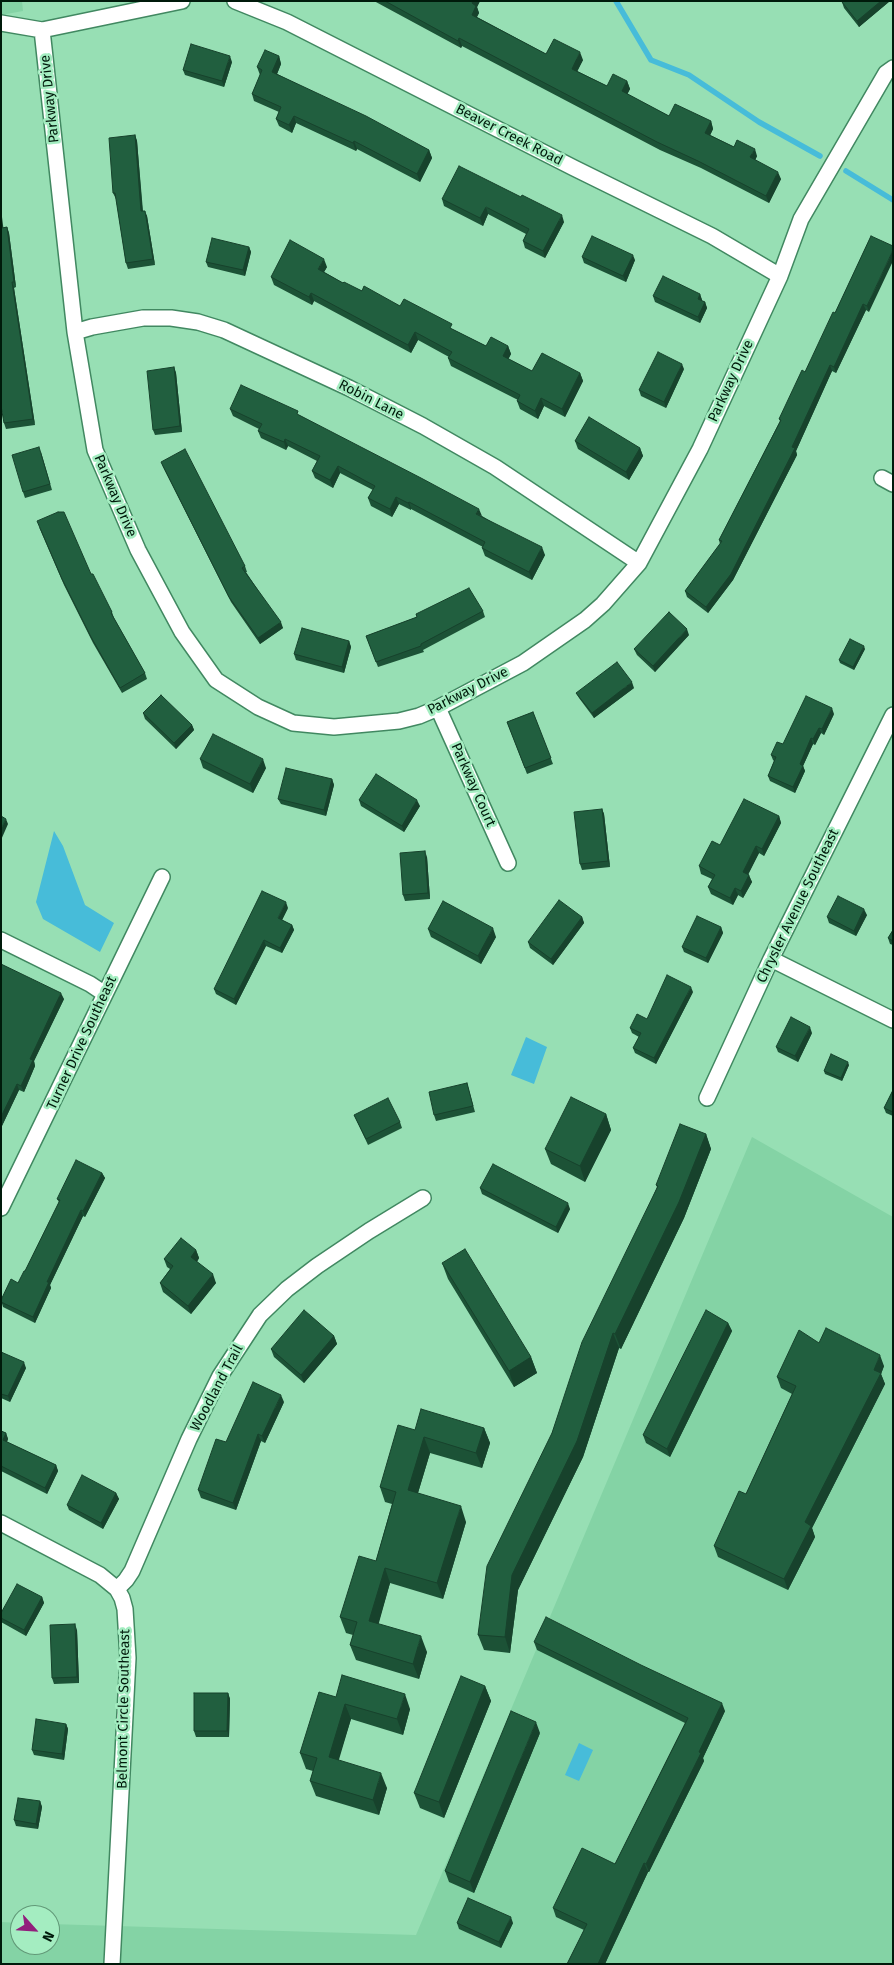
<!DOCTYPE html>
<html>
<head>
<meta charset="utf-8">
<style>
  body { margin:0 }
  #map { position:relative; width:894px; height:1965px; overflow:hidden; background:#97dfb4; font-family:"Fira Sans",sans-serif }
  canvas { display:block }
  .frame { position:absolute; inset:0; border:2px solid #001a0b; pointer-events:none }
  .north { position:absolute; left:10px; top:1905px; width:50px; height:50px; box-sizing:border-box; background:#a4edc1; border:1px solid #629978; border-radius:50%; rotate:116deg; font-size:14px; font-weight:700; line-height:20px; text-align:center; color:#001a0b }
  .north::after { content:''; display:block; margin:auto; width:18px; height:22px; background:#921e7c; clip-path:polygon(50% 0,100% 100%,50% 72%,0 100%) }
</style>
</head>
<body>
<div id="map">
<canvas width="894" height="1965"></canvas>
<div class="frame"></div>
<div class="north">N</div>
</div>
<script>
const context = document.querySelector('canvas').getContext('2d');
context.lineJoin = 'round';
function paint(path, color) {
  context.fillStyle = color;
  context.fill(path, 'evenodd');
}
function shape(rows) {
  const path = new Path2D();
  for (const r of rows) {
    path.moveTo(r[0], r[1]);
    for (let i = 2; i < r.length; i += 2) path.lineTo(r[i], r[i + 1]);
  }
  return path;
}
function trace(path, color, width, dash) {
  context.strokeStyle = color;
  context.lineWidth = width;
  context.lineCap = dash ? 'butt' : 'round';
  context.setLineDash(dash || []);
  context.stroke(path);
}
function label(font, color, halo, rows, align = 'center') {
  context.font = font + ' "Fira Sans",sans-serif';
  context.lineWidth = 5;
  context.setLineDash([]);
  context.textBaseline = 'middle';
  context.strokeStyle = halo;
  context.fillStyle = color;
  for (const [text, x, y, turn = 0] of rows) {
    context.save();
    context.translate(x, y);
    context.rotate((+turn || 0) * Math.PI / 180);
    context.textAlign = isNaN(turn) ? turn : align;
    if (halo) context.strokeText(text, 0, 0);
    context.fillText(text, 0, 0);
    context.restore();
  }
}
const built = shape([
  [1,1,22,1,23,11,1,15],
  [752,1137,893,1217,893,1964,1,1964,1,1922,20,1923,20,1945,50,1945,50,1924,416,1935]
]);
const water = shape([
  [54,831,63,846,85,905,114,923,100,952,43,919,36,902],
  [526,1037,547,1047,534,1084,511,1075],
  [579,1743,593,1750,579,1781,565,1775]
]);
const stream = shape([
  [616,1,651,60,689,75,759,122,820,156],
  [846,171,893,200]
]);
const minor = shape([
  [235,1,287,22,574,168,712,236,780,276],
  [1,23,42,30,182,1],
  [42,30,75,332,95,450,138,550,182,632,216,680,258,707,293,723,334,727,399,721,419,716,438,708,523,663,585,620,603,604,639,563,700,449,780,276,801,219,886,73,893,68],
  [75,332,92,327,143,318,171,318,198,322,224,330,349,388,423,426,495,467,639,563],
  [882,478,893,484],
  [438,708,508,863],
  [1,940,90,984,105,994],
  [771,959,893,1020],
  [707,1098,771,959,893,715],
  [1,1208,162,877],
  [1,1523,100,1575,117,1589,122,1598,125,1609,128,1658,112,1964],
  [117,1589,126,1580,132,1571,189,1439,220,1376,260,1315,287,1289,317,1266,369,1231,423,1198]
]);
const wall = shape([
  [374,1,480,1,477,7,479,13,477,17,546,54,583,60,577,71,607,86,627,81,630,89,627,94,669,116,711,121,713,129,710,135,734,147,757,156,755,160,781,179,769,203,701,168,660,150,462,46,461,48],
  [843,1,890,1,859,27,844,8,842,2],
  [279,56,281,64,277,74,429,150,432,158,420,182,357,149,356,151,296,123,292,133,279,126,276,119,279,112,254,101,252,94,260,75,257,67],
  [232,62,224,87,185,75,183,70],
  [135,135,137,141,143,211,147,216,155,265,128,269,126,263,116,199,113,193],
  [442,199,564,222,545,258,525,248,523,241,526,234,488,214,483,226,444,206],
  [4,227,7,227,9,233,16,287,14,288,35,425,6,429,4,423],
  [871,236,869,312,866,310,836,373,832,371,796,451,797,455,733,580,708,613,687,597,685,591,720,544,719,540,780,421,779,419,805,372,835,313],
  [249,247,251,252,245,276,208,267,206,262],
  [582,257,635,260,626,282,584,263],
  [327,267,324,272,343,283,400,306,454,330,486,346,508,346,511,354,508,359,532,371,580,373,583,381,565,417,544,406,538,419,520,409,517,401,518,400,451,366,448,358,449,357,418,340,411,353,314,301,312,305,274,285,271,277],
  [700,294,702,300,702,301,705,302,707,308,700,323,655,302,653,296],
  [174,367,176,373,182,432,155,435,153,430],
  [684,369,666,408,641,396,639,390],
  [230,409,299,415,482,516,545,555,532,580,485,556,482,548,483,547,411,509,411,510,399,504,392,517,371,506,368,498,373,490,340,473,333,488,315,478,312,471,317,461,288,446,286,450,261,438,258,431,259,429,233,416],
  [575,441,640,448,643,456,629,480,578,449],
  [41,452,52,490,25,498,23,492],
  [161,462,245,566,247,572,246,572,283,628,260,644,231,602,163,467],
  [39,527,91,574,112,612,114,618,145,673,147,679,122,693,93,643,64,585],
  [483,611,485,617,423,650,424,652,378,667,366,636,417,617,416,614],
  [689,635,655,672,637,655,634,649],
  [349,641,351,647,344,673,296,660,294,654],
  [865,649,854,670,840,663,839,660],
  [634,688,594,718,579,698,576,693],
  [533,712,553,764,527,774,507,722],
  [143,713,192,725,194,730,176,749,145,719],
  [834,714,824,735,821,733,815,745,813,744,803,766,805,771,795,793,770,781,768,776,774,761,773,760,771,755,783,744],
  [200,759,266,768,253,793,203,768],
  [332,779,334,785,326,816,281,804,278,799],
  [359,800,420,806,404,832,361,806],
  [602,809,604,814,610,867,582,870,580,864],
  [779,816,781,823,764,856,759,853,748,874,752,882,743,898,738,895,733,905,711,894,708,887,712,879,701,874,699,866,720,845],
  [427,857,430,899,405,901,403,895],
  [288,908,282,920,292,925,294,930,282,953,266,946,236,1005,216,994,214,989],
  [867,915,856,936,829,923,827,917],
  [582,917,584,923,553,965,530,948,528,942],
  [721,927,723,933,708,963,684,952,682,947],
  [428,929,496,937,481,964,431,937],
  [893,930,893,945,890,944,888,938],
  [1,964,64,999,34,1061,35,1066,24,1092,19,1090,1,1128],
  [693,992,656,1064,635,1053,633,1048,639,1037,632,1033,630,1028,647,1019],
  [812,1033,798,1062,778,1052,776,1047],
  [849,1065,842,1081,825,1074,824,1071],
  [467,1083,475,1112,436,1121,434,1115],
  [893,1090,893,1116,886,1113,884,1108],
  [606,1114,611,1130,585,1182,551,1164,545,1149],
  [354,1115,400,1122,402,1128,368,1145],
  [706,1134,711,1149,684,1218,621,1349,619,1348,583,1457,518,1590,510,1653,484,1650,478,1635,552,1433,657,1187,656,1185],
  [102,1173,105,1178,85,1217,83,1216,50,1285,51,1288,35,1323,3,1307,1,1300,18,1283,25,1271,59,1202,57,1199],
  [480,1188,570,1209,558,1233,482,1194],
  [196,1250,199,1258,197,1262,216,1283,191,1314,163,1292,160,1283,170,1269,167,1267,164,1259],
  [442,1263,531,1357,537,1373,514,1387,448,1279],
  [728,1323,732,1331,670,1457,646,1443,643,1435],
  [334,1336,337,1344,304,1383,274,1357,271,1349],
  [819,1343,884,1366,881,1374,885,1384,812,1528,815,1537,788,1590,718,1557,714,1546,746,1494,792,1394,781,1388,777,1377],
  [1,1352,26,1368,10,1402,1,1398],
  [284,1402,265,1443,261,1441,236,1510,201,1498,198,1490,226,1442],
  [484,1428,490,1443,482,1468,430,1453,418,1493,466,1522,443,1599,390,1583,378,1624,427,1652,419,1679,356,1660,350,1645,353,1635,346,1633,340,1617,376,1561,392,1504,385,1502,380,1487,415,1430],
  [1,1431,6,1433,8,1439,7,1442,56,1465,58,1471,47,1494,1,1471],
  [116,1493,119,1499,103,1529,69,1510,67,1505],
  [42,1597,44,1603,26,1636,1,1622,1,1613],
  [77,1630,79,1683,54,1684,52,1678],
  [534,1642,725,1711,703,1758,704,1761,649,1872,648,1872,605,1964,567,1964,584,1930,556,1917,553,1908,615,1864,685,1723,537,1650],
  [485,1686,491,1701,444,1818,420,1808,414,1793],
  [228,1693,230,1699,229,1737,196,1737,194,1731],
  [336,1697,410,1709,403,1735,351,1719,338,1760,387,1788,379,1815,316,1796,310,1781,313,1771,306,1769,300,1753],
  [66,1724,68,1729,64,1760,34,1755,32,1750],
  [540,1733,474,1893,449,1882,445,1871],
  [40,1801,42,1807,38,1829,16,1826,14,1820],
  [457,1923,513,1923,501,1948,459,1929]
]);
const shadedWall = shape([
  [473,1,480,1,477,7,479,13,474,22,472,15,472,3],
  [881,1,890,1,859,27,857,21],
  [459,38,462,46,461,48,458,41],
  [580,52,583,60,575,76,572,69],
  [230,56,232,62,224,87,222,81],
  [279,56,281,64,275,79,272,72],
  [627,81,630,89,625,99,622,91],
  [294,116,296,123,292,133,289,125],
  [711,121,713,129,708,140,705,133],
  [135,135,137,141,143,217,141,211],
  [354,141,357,149,356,151,353,143],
  [755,149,757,156,753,165,750,157],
  [429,150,432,158,420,182,417,174],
  [778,172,781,179,769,203,766,196],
  [486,207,488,214,483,226,480,218],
  [1,209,4,233,2,228],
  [145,211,147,216,155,265,153,259],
  [562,215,564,222,545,258,543,251],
  [7,227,9,233,16,287,14,282],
  [249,247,251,252,245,276,243,270],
  [893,250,893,261,869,312,867,306],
  [633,255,635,260,626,282,623,276],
  [324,259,327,267,321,277,318,269],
  [12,282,14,288,35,425,33,419],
  [311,293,314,301,312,305,309,297],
  [700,294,702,300,700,305,698,299],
  [705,302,707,308,700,323,698,317],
  [863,304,866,310,836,373,834,367],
  [415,332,418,340,411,353,408,345],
  [508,346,511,354,506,364,503,356],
  [682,364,684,369,666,408,664,402],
  [830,365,832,371,796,451,797,455,733,580,708,613,706,607,792,447],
  [174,367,176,373,182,432,180,426],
  [580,373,583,381,565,417,562,409],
  [541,398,544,406,538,419,535,411],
  [285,439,288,446,286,450,284,442],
  [640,448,643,456,629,480,626,472],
  [338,466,340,473,333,488,330,480],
  [396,497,399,504,392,517,390,509],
  [409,502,411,509,411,510,408,503],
  [479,509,482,516,476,514],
  [542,547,545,555,532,580,529,572],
  [281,622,283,628,260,644,258,638],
  [687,629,689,635,655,672,653,666],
  [349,641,351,647,344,673,342,667],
  [864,646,865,649,854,670,853,667],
  [632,682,634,688,594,718,592,713],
  [832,708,834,714,824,735,822,729],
  [192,725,194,730,176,749,174,743],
  [819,728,821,733,815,745,813,739],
  [811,738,813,744,803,766,805,771,795,793,793,787,800,764],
  [263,759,266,768,253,793,250,784],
  [332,779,334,785,326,816,324,810],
  [417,800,420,806,404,832,402,826],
  [602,809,604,814,610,867,608,861],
  [779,816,781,823,764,856,762,849],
  [6,819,8,824,1,840,1,829],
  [756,846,759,853,746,879,743,872],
  [425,851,427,857,430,899,428,893],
  [749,875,752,882,743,898,741,891],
  [735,888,738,895,733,905,730,898],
  [286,902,288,908,280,924,278,918],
  [864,909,867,915,856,936,854,931],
  [582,917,584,923,553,965,551,959],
  [292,925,294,930,282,953,280,948],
  [721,927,723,933,708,963,706,958],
  [493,928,496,937,481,964,478,956],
  [264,940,266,946,236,1005,234,999],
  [691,987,693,992,656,1064,654,1058],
  [61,993,64,999,34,1061,35,1066,24,1092,21,1086,30,1059],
  [810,1027,812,1033,798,1062,795,1056],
  [848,1062,849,1065,842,1081,841,1078],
  [17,1084,19,1090,1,1128,1,1117],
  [606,1114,611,1130,585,1182,580,1166],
  [706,1134,711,1149,684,1218,621,1349,615,1334],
  [102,1173,105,1178,85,1217,83,1211],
  [568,1203,570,1209,558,1233,556,1227],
  [81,1210,83,1216,50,1285,51,1288,35,1323,33,1317,47,1282],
  [196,1250,199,1258,194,1266,191,1257],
  [213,1274,216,1283,191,1314,188,1306],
  [728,1323,732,1331,670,1457,667,1449],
  [613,1333,619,1348,583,1457,518,1590,510,1653,505,1637,512,1575],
  [334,1336,337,1344,304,1383,301,1375],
  [880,1355,884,1366,881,1374,885,1384,812,1528,815,1537,788,1590,784,1579,805,1522,874,1370],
  [531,1357,537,1373,514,1387,509,1371],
  [24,1362,26,1368,10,1402,8,1396],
  [281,1395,284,1402,265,1443,262,1436],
  [484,1428,490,1443,482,1468,476,1453],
  [6,1433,8,1439,5,1445,3,1440],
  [258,1434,261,1441,236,1510,233,1503],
  [424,1437,430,1453,414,1506,408,1490],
  [56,1465,58,1471,47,1494,45,1488],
  [116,1493,119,1499,103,1529,101,1523],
  [461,1506,466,1522,443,1599,437,1583],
  [385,1568,390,1583,375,1637,369,1621],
  [42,1597,44,1603,26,1636,24,1630],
  [75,1624,77,1630,79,1683,77,1677],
  [421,1636,427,1652,419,1679,413,1664],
  [485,1686,491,1701,444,1818,439,1802],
  [228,1693,230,1699,229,1737,227,1731],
  [405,1694,410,1709,403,1735,397,1719],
  [722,1703,725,1711,703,1758,704,1761,649,1872,646,1864],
  [345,1704,351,1719,335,1773,329,1757],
  [536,1722,540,1733,474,1893,470,1882],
  [66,1724,68,1729,64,1760,62,1754],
  [381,1773,387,1788,379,1815,373,1800],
  [40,1801,42,1807,38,1829,36,1824],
  [644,1863,648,1872,608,1957,605,1964,598,1964],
  [511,1917,513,1923,501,1948,499,1942]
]);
const building = shape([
  [385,1,473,1,472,3,476,6,472,15,546,54,554,39,580,52,572,69,607,86,613,74,627,81,622,91,669,116,675,104,711,121,705,133,734,147,737,140,755,149,750,157,778,172,766,196,698,161,657,142,459,38,458,41,385,1],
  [843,1,881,1,857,21,842,2,843,1],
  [191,44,230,56,222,81,183,70,191,44],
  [265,50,279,56,272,72,366,116,429,150,417,174,354,141,353,143,294,116,289,125,276,119,281,107,252,94,262,70,257,67,265,50],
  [135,135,141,211,145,211,153,259,126,263,115,193,113,193,109,138,135,135],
  [459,166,521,197,522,195,562,215,543,251,523,241,529,229,486,207,480,218,442,199,459,166],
  [1,220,2,228,7,227,14,282,12,282,33,419,4,423,1,406,1,220],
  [592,236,633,255,623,276,582,257,592,236],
  [871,236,893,246,893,250,867,306,863,304,834,367,830,365,792,447,795,448,731,574,706,607,685,591,722,541,719,540,781,420,779,419,802,370,805,372,833,312,835,313,871,236],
  [212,238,249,247,243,270,206,262,212,238],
  [290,240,324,259,318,269,343,283,344,282,362,291,364,286,400,306,404,299,452,324,450,328,486,346,491,337,508,346,503,356,532,371,542,353,580,373,562,409,541,398,535,411,517,401,520,395,448,358,452,352,415,332,408,345,311,293,309,297,271,277,290,240],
  [663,276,700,294,698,299,705,302,698,317,653,296,663,276],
  [658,352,682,364,664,402,639,390,658,352],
  [174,367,180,426,153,430,147,371,174,367],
  [241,385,298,411,297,414,421,478,479,509,476,514,542,547,529,572,482,548,485,542,409,502,408,503,396,497,390,509,368,498,375,486,338,466,330,480,312,471,320,456,285,439,284,442,258,431,262,424,230,409,241,385],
  [589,417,640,448,626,472,575,441,589,417],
  [39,447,50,484,23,492,12,455,39,447],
  [185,449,245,566,242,568,281,622,258,638,229,597,161,462,185,449],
  [58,512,64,512,91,574,93,574,112,612,111,613,145,673,120,688,91,637,62,579,37,521,58,512],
  [469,588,483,611,421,644,421,646,376,662,366,636,417,617,416,614,469,588],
  [669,612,687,629,653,666,634,649,669,612],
  [302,628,349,641,342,667,294,654,302,628],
  [850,639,864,646,853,667,839,660,850,639],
  [617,662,632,682,592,713,576,693,617,662],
  [161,695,192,725,174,743,143,713,161,695],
  [806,696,832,708,822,729,819,728,813,739,811,738,800,764,803,766,793,787,768,776,776,757,771,755,777,742,783,744,806,696],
  [533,712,551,758,525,768,507,722,533,712],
  [213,734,263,759,250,784,200,759,213,734],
  [286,768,332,779,324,810,278,799,286,768],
  [376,774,417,800,402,826,359,800,376,774],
  [744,799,779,816,762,849,756,846,743,872,749,875,741,891,735,888,730,898,708,887,715,875,699,866,712,841,720,845,744,799],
  [602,809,608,861,580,864,574,812,602,809],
  [1,816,6,819,1,829,1,816],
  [425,851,428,893,403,895,400,853,425,851],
  [262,891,286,902,278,918,292,925,280,948,264,940,234,999,214,989,262,891],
  [838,896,864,909,854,931,827,917,838,896],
  [559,900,582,917,551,959,528,942,559,900],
  [443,901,493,928,478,956,428,929,443,901],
  [697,916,721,927,706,958,682,947,697,916],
  [893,930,893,941,888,938,893,930],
  [1,964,61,993,30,1059,33,1060,21,1086,17,1084,1,1117,1,964],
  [667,975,691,987,654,1058,633,1048,641,1033,630,1028,637,1014,647,1019,667,975],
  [791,1017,810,1027,795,1056,776,1047,791,1017],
  [831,1054,848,1062,841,1078,824,1071,831,1054],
  [467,1083,473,1106,434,1115,429,1092,467,1083],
  [893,1090,893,1112,884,1108,893,1090],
  [571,1097,606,1114,580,1166,545,1149,571,1097],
  [388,1098,400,1122,366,1139,354,1115,388,1098],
  [680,1124,706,1134,679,1202,615,1334,613,1333,577,1441,512,1575,505,1637,478,1635,487,1566,552,1433,582,1342,658,1186,656,1185,680,1124],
  [76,1160,102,1173,83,1211,81,1210,47,1282,49,1282,33,1317,1,1302,1,1300,11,1279,18,1283,24,1271,25,1271,60,1200,57,1199,76,1160],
  [493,1164,568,1203,556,1227,480,1188,493,1164],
  [181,1238,196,1250,191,1257,213,1274,188,1306,160,1283,173,1266,164,1259,181,1238],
  [465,1249,531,1357,509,1371,442,1263,465,1249],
  [304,1310,334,1336,301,1375,271,1349,304,1310],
  [706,1310,728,1323,667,1449,643,1435,706,1310],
  [826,1328,880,1355,874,1370,881,1373,805,1522,811,1526,784,1579,714,1546,739,1491,746,1494,796,1386,777,1377,799,1330,819,1343,826,1328],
  [1,1352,24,1362,8,1396,1,1394,1,1352],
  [253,1382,281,1395,262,1436,258,1434,233,1503,198,1490,216,1439,226,1442,253,1382],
  [421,1409,484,1428,476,1453,424,1437,408,1490,461,1506,437,1583,385,1568,369,1621,421,1636,413,1664,350,1645,357,1622,340,1617,359,1556,376,1561,396,1492,380,1487,398,1425,415,1430,421,1409],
  [1,1431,6,1433,3,1440,56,1465,45,1488,1,1466,1,1431],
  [82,1475,116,1493,101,1523,67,1505,82,1475],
  [17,1584,42,1597,24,1630,1,1618,1,1613,17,1584],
  [546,1617,641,1665,722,1703,699,1752,701,1753,646,1864,644,1863,598,1964,567,1964,587,1924,553,1908,582,1848,615,1864,688,1718,534,1642,546,1617],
  [75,1624,77,1677,52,1678,50,1625,75,1624],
  [342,1675,405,1694,397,1719,345,1704,329,1757,381,1773,373,1800,310,1781,317,1758,300,1753,319,1692,336,1697,342,1675],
  [461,1676,485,1686,439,1802,414,1793,461,1676],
  [194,1693,228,1693,227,1731,194,1731,194,1693],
  [511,1711,536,1722,470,1882,445,1871,511,1711],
  [36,1719,66,1724,62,1754,32,1750,36,1719],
  [18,1798,40,1801,36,1824,14,1820,18,1798],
  [468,1898,511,1917,499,1942,457,1923,468,1898]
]);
const streetNames = [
  ["Parkway Drive",50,99,-96],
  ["Beaver Creek Road",509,135,27],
  ["Parkway Drive",731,381,-65],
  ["Robin Lane",371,400,27],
  ["Parkway Drive",115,496,67],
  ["Parkway Drive",468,691,-27],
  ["Parkway Court",473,785,66],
  ["Chrysler Avenue Southeast",798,906,-64],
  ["Turner Drive Southeast",82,1043,-65],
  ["Woodland Trail",217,1388,-62],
  ["Belmont Circle Southeast",124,1709,-89]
];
paint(built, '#84d3a5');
paint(water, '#47bcd9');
trace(stream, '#47bcd9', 5.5);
trace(minor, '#418861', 18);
trace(minor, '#fff', 15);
paint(wall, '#1c5236');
paint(shadedWall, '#17422c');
paint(building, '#215f3f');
trace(building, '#17422c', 1);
label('14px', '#001a0b', '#a4edc1', streetNames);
</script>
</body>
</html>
